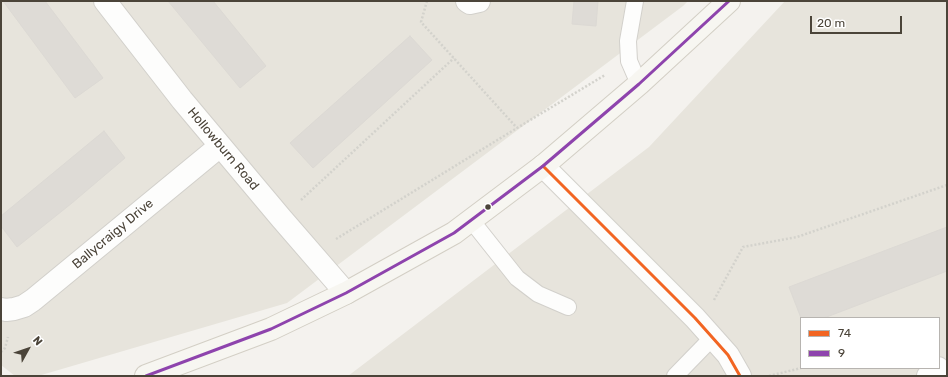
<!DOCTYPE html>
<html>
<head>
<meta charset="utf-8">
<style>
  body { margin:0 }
  #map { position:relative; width:948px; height:377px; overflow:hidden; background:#f4f2ee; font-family:Rubik,sans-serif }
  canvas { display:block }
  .frame { position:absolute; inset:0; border:2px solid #4b4439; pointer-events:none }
  .legend { position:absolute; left:800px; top:317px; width:140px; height:52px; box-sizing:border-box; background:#fff; border:1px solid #b7b4b0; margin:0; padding:5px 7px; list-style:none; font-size:12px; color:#4b4439 }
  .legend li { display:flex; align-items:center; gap:8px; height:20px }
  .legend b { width:20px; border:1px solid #b7b4b0 }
  .north { position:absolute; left:8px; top:329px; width:40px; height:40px; -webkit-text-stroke:3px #fff; paint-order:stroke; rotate:50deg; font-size:11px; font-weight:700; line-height:16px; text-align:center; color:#4b4439 }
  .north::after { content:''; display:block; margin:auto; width:14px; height:18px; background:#4b4439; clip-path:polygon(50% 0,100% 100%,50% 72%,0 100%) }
  .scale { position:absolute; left:810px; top:16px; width:92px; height:18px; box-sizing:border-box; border:2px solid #4b4439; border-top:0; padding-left:5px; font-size:12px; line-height:14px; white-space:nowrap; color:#4b4439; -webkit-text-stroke:3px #fff; paint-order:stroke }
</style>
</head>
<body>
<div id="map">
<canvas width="948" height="377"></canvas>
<div class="frame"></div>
<ul class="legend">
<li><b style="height:5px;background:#f26522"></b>74</li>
<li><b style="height:5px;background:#8e44ad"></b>9</li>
</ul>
<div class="north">N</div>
<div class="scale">20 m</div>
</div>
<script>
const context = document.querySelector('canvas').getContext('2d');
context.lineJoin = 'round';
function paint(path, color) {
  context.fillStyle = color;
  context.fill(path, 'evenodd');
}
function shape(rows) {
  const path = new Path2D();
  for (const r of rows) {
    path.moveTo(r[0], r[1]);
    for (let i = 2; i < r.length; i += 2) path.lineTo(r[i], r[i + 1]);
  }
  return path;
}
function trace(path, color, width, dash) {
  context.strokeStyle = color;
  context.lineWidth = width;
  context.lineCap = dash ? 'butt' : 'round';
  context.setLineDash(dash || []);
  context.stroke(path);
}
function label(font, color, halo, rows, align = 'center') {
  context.font = font + ' Rubik,sans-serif';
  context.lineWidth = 3;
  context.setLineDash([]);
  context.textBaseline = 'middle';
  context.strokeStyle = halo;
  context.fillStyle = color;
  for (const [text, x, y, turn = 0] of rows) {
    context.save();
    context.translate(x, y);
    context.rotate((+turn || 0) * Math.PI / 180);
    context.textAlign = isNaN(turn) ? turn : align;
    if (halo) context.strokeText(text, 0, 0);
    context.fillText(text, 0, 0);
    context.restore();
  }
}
const residential = shape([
  [1,1,688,1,683,6,287,303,38,376,15,376,1,365],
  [785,1,947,1,947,376,348,376,649,147],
  [801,318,939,318,939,368,801,368]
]);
const building = shape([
  [3,1,45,1,103,78,75,98,3,1],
  [168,1,213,1,266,66,240,88,168,1],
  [574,1,598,1,596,26,572,24,574,1],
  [410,36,432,60,313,168,290,143,410,36],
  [104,131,125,158,72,203,17,247,1,226,1,216,104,131],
  [947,227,947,271,824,318,801,318,789,287,947,227]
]);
const path = shape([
  [427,1,421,22,517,128],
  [301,200,454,58],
  [336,239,517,128,605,75],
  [714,300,743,247,797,237,947,185],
  [1,352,5,348,8,337],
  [769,376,801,368]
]);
const service = shape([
  [635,1,628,41,629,61,639,84],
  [471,220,517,278,538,294,568,307],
  [675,376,712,338]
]);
const minor = shape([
  [105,1,182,100,281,218,346,293],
  [467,1,470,3,479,1],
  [543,166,695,318,728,355,740,376],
  [1,309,6,310,14,309,24,306,33,300,220,146],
  [928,376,931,373,938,368]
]);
const secondary = shape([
  [146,376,271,329,346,293,454,233,543,166,639,84,729,1]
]);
const bus1 = shape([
  [543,166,695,318,728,355,740,376]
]);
const bus2 = shape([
  [146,376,271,329,346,293,454,233,543,166,639,84,729,1]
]);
const markers = [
  [488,207,3.5,"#4b4439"]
];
const streetNames = [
  ["Hollowburn Road",223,149,50],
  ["Ballycraigy Drive",113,234,-40]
];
paint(residential, '#e7e4dc');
paint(building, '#dedbd6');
trace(building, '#dcd9d4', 1);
trace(service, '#d2d0cb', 18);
trace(minor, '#d2d0cb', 24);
trace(secondary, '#d3cfc5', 24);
trace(path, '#d3d2cc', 2.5, [2, 2]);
trace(service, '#fdfdfc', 16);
trace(minor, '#fdfdfc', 22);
trace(secondary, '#f7f6f1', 22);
trace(bus1, '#f26522', 3);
trace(bus2, '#8e44ad', 3);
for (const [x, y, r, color] of markers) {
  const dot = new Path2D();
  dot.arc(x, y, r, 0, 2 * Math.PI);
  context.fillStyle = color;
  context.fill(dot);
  trace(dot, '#fff', 1.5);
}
label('13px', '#4b4439', '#fff', streetNames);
</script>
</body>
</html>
